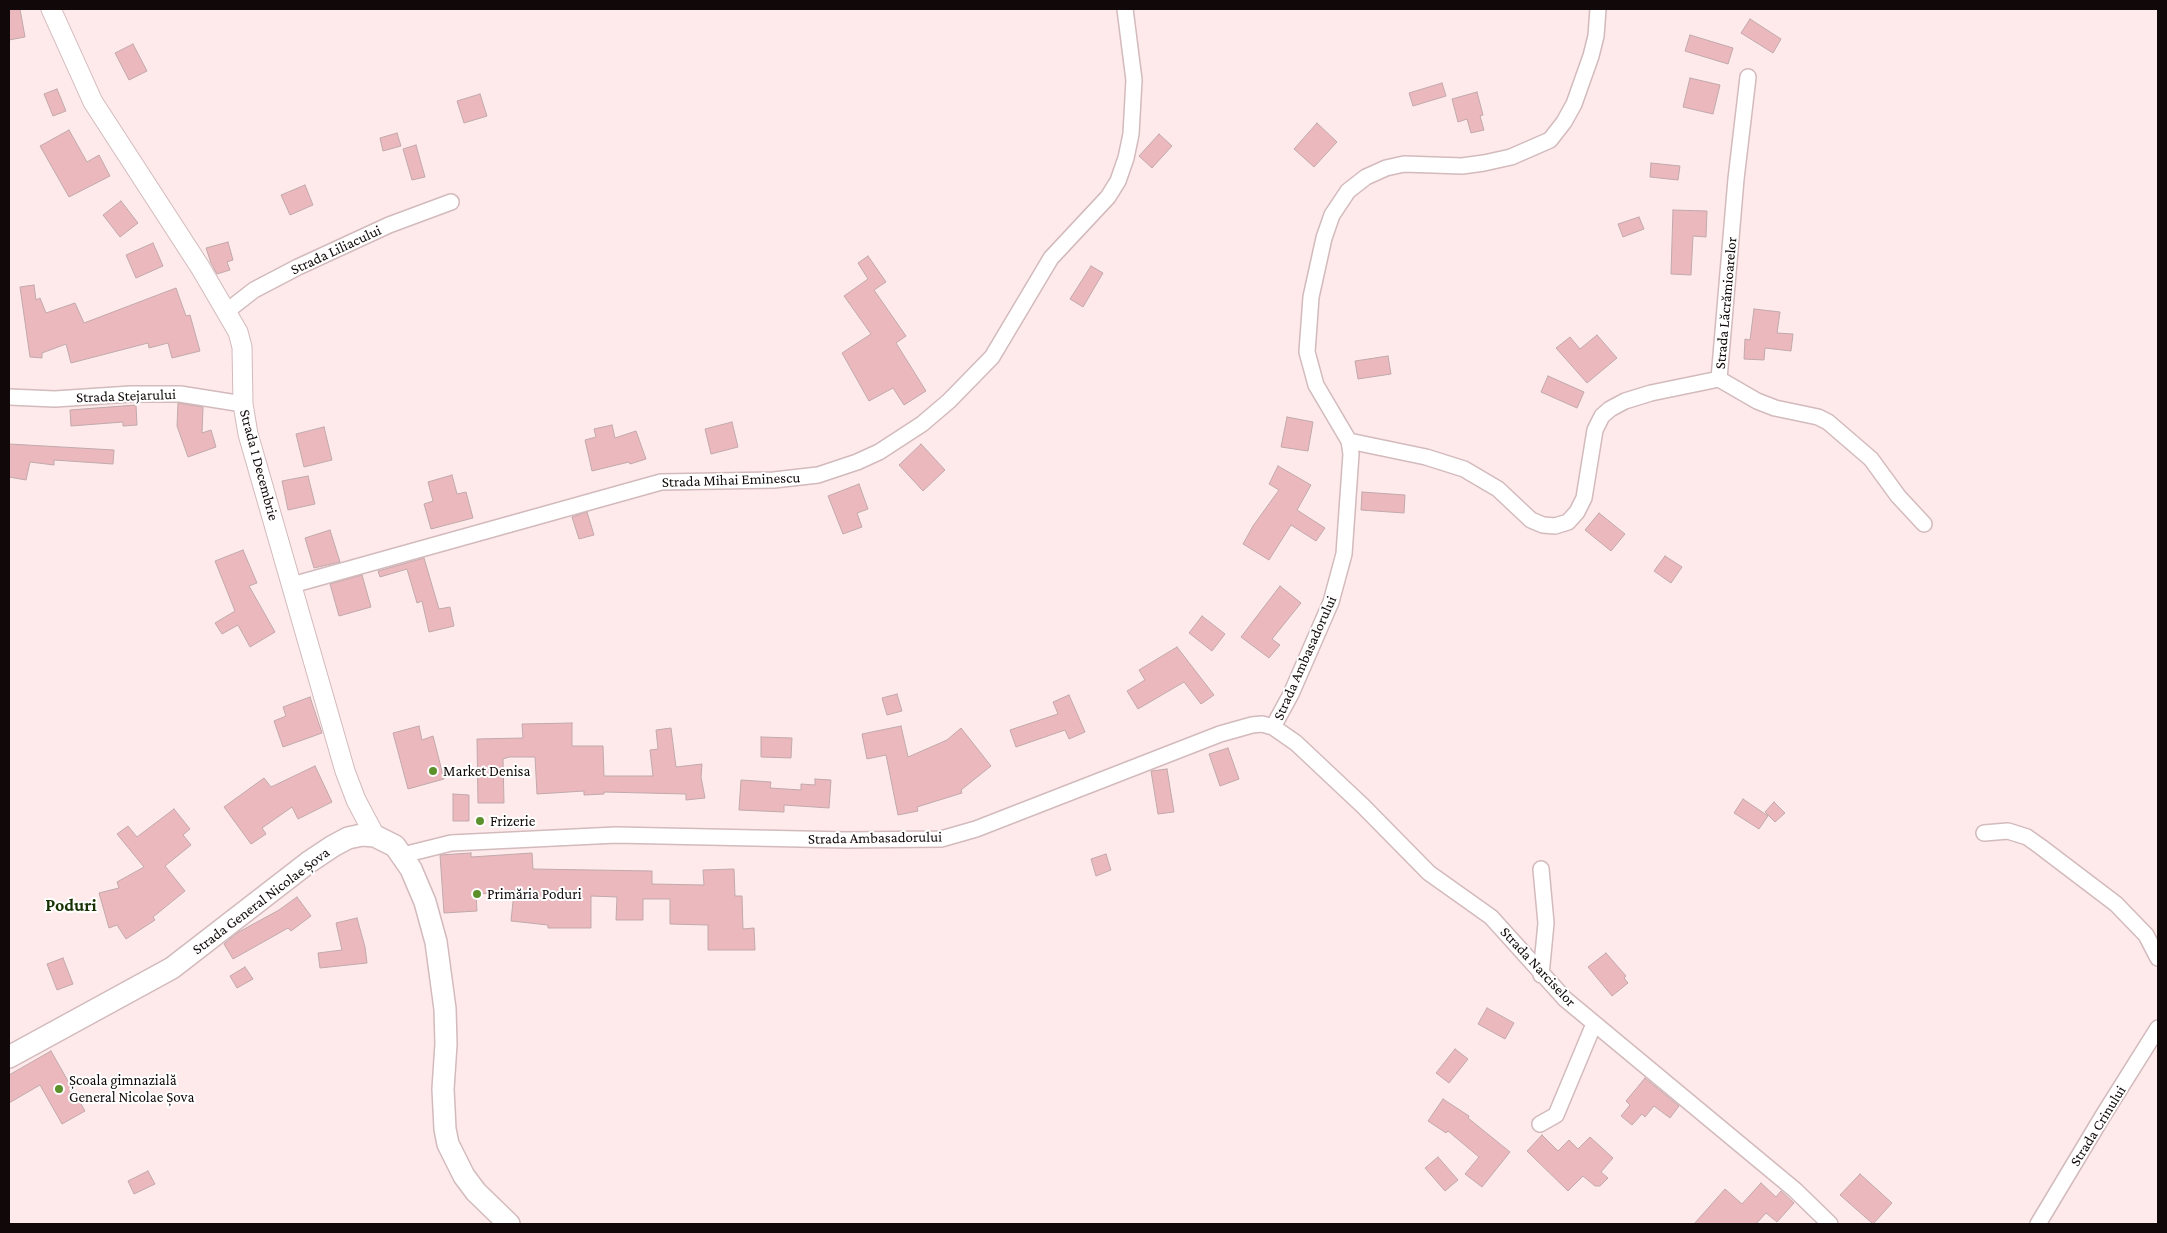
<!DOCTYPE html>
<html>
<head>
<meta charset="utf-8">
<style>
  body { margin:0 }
  #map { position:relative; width:2167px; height:1233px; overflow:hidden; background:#feeaeb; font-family:"Crimson Pro",serif }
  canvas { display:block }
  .frame { position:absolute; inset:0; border:10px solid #110909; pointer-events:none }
</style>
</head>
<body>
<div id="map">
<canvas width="2167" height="1233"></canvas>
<div class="frame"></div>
</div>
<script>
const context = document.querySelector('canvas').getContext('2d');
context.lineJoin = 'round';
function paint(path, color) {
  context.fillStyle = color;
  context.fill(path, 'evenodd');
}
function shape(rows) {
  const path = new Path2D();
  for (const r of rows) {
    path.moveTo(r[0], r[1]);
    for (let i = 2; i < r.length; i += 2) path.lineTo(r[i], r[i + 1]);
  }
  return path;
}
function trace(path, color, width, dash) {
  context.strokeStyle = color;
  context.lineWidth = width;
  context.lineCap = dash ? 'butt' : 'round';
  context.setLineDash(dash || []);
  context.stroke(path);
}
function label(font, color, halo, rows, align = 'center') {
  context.font = font + ' "Crimson Pro",serif';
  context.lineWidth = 4;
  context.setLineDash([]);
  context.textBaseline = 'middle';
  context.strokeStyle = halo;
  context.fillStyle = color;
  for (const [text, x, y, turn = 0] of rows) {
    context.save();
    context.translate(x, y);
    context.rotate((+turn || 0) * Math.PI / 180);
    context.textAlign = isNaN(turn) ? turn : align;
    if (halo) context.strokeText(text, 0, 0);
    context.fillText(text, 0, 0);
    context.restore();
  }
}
const building = shape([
  [9,9,20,9,25,37,9,40,9,9],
  [1750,19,1781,39,1773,53,1741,33,1750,19],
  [1690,35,1733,48,1728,64,1685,51,1690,35],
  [133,44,147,71,129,80,115,53,133,44],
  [1690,78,1720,85,1713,114,1683,107,1690,78],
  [1442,83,1446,96,1413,106,1409,93,1442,83],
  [57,89,66,111,53,116,44,94,57,89],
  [1477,92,1483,115,1480,116,1484,130,1471,133,1467,119,1458,122,1452,99,1477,92],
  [480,94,487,116,464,123,457,101,480,94],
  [1317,123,1337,142,1314,167,1294,149,1317,123],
  [69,130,87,162,99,155,110,176,69,197,40,146,69,130],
  [397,133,401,146,383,151,380,138,397,133],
  [1159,134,1172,146,1152,168,1139,156,1159,134],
  [416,145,425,177,412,180,403,149,416,145],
  [1651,163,1680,166,1678,180,1650,177,1651,163],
  [305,185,313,205,290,215,281,195,305,185],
  [121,201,138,223,120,237,103,215,121,201],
  [1673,210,1707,211,1706,237,1693,236,1691,275,1671,274,1673,210],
  [1639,217,1644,229,1623,237,1618,224,1639,217],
  [228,242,233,260,227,262,230,270,217,274,211,263,206,248,228,242],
  [153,243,163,266,136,278,126,255,153,243],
  [868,256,886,282,874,290,906,336,896,343,926,391,904,405,893,388,869,401,842,353,871,334,844,296,868,279,858,263,868,256],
  [1091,266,1103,273,1083,307,1070,299,1091,266],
  [34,285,36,300,40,298,46,313,75,303,84,323,176,288,186,316,190,315,200,351,172,358,168,343,149,348,148,343,71,363,66,344,42,353,42,358,30,357,20,287,34,285],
  [1754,309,1780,312,1777,333,1793,334,1791,351,1765,348,1764,360,1744,359,1745,339,1750,340,1754,309],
  [1597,335,1617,358,1587,383,1556,348,1570,337,1580,349,1597,335],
  [1388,356,1391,374,1358,379,1355,361,1388,356],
  [1548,376,1584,392,1577,408,1541,392,1548,376],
  [178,403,203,407,202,433,211,430,216,447,188,457,177,426,178,403],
  [136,405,137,425,123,426,123,422,71,426,70,410,136,405],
  [1287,417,1313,422,1308,451,1281,447,1287,417],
  [732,422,738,447,711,454,705,429,732,422],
  [612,425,615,438,636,431,646,459,630,464,629,462,592,471,585,440,596,437,594,429,612,425],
  [324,427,332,460,304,467,296,434,324,427],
  [9,444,114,450,113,464,54,460,54,465,30,462,26,480,9,477,9,444],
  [921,444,945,470,923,491,899,465,921,444],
  [1278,466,1311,485,1297,510,1325,528,1316,541,1291,525,1269,560,1243,544,1253,526,1279,490,1269,484,1278,466],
  [452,475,457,494,466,492,473,518,431,529,424,504,433,501,428,482,452,475],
  [308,476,315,504,288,510,282,481,308,476],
  [859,484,868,509,857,513,862,527,843,534,828,496,859,484],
  [1362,492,1405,495,1404,513,1361,510,1362,492],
  [587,512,594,535,579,539,572,517,587,512],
  [1599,513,1625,534,1611,551,1585,530,1599,513],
  [330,530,340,562,314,568,305,538,330,530],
  [243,550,257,583,249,586,275,632,250,647,238,625,222,634,215,623,235,611,215,561,243,550],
  [1665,556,1682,567,1671,583,1654,571,1665,556],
  [424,558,439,609,450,607,454,626,429,632,422,601,417,603,407,569,380,577,378,571,424,558],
  [362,575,371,607,339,616,330,584,362,575],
  [1280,586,1301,603,1272,639,1280,645,1269,658,1241,637,1280,586],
  [1202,616,1225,634,1212,651,1189,633,1202,616],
  [1177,647,1214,695,1201,704,1184,682,1138,709,1127,691,1145,680,1139,670,1177,647],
  [897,694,902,711,887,715,882,698,897,694],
  [1069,695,1085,732,1069,739,1065,730,1016,747,1010,730,1058,714,1053,702,1069,695],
  [310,697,322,733,283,747,274,721,286,716,283,707,310,697],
  [572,723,572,746,603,746,604,776,653,776,650,750,658,749,656,730,671,728,676,767,702,764,701,777,705,798,686,800,686,794,604,792,604,794,584,795,584,791,537,794,535,757,509,757,503,759,504,803,478,803,477,739,523,738,522,724,572,723],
  [419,726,422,740,433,736,444,779,408,789,393,733,419,726],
  [901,726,908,757,947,740,961,728,991,766,961,790,962,793,917,807,918,811,898,815,886,755,867,759,862,734,901,726],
  [761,737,792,738,791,758,761,757,761,737],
  [1228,748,1239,779,1220,786,1209,754,1228,748],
  [315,766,332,802,298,819,292,807,262,828,266,834,251,844,224,807,264,778,271,787,315,766],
  [1167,769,1174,812,1158,814,1151,771,1167,769],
  [815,779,831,780,829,808,784,805,784,812,739,810,741,780,771,782,770,788,801,790,801,784,815,785,815,779],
  [453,794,469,795,469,821,453,821,453,794],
  [1743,799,1768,816,1759,829,1734,813,1743,799],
  [1774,802,1785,813,1775,822,1765,812,1774,802],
  [174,809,190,829,183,835,191,845,165,866,185,891,153,917,155,920,126,939,117,925,109,928,99,893,119,888,117,882,144,867,117,834,128,826,137,837,174,809],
  [471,853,471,857,532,853,533,869,652,871,652,884,704,885,703,870,734,869,735,896,742,896,743,929,754,928,755,950,708,950,708,925,670,924,670,899,643,899,643,920,616,920,617,897,591,896,591,928,548,928,548,925,511,921,514,892,476,894,477,911,444,913,440,855,471,853],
  [1106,854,1111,870,1096,876,1091,859,1106,854],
  [297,897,311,916,291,931,288,928,233,959,224,944,237,933,279,910,297,897],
  [357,918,365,947,367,963,320,968,318,953,342,950,336,923,357,918],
  [1606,953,1626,976,1624,978,1628,983,1612,996,1588,967,1606,953],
  [63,958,73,984,57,990,47,964,63,958],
  [245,967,253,979,237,988,230,976,245,967],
  [1487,1008,1514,1023,1505,1039,1478,1024,1487,1008],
  [1455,1049,1468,1059,1449,1083,1436,1073,1455,1049],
  [51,1051,85,1111,62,1124,40,1085,9,1103,9,1075,51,1051],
  [1645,1078,1679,1106,1670,1118,1654,1106,1645,1117,1642,1114,1632,1125,1621,1116,1630,1105,1626,1101,1645,1078],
  [1443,1099,1469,1116,1468,1118,1510,1152,1482,1187,1465,1174,1479,1157,1448,1131,1446,1133,1428,1121,1443,1099],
  [1542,1135,1558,1151,1569,1140,1578,1149,1590,1137,1613,1158,1601,1172,1608,1178,1600,1186,1595,1186,1583,1176,1568,1191,1527,1151,1542,1135],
  [1438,1157,1458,1180,1445,1191,1425,1168,1438,1157],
  [148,1171,155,1184,134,1194,128,1181,148,1171],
  [1860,1174,1892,1203,1873,1224,1840,1195,1860,1174],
  [1761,1183,1776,1197,1781,1191,1794,1203,1777,1222,1766,1213,1756,1224,1694,1224,1725,1189,1742,1204,1761,1183]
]);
const minor = shape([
  [227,311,254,290,298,267,389,225,451,202],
  [1719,379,1757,401,1775,408,1818,417,1828,422,1871,459,1898,496,1924,524],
  [9,397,55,399,131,394,180,394,243,404],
  [1349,441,1426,457,1464,469,1498,489,1531,520,1543,525,1555,526,1568,522,1577,512,1584,498,1595,430,1602,416,1610,409,1625,401,1651,393,1719,379,1736,179,1748,77],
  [292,585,661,482,774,480,818,475,857,462,879,452,922,424,949,401,992,357,1051,258,1108,197,1118,181,1126,158,1131,134,1134,80,1125,9],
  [1273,727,1291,694,1331,602,1344,554,1351,454,1349,441,1316,385,1307,352,1311,297,1324,238,1332,215,1348,191,1366,177,1386,168,1404,164,1462,166,1484,163,1511,157,1550,140,1564,122,1574,104,1591,56,1596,36,1598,9],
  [1984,833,2008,831,2027,837,2041,847,2116,904,2146,935,2158,958],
  [403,855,451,843,616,835,847,840,941,839,976,829,1220,734,1252,725,1262,724,1273,727,1296,743,1363,806,1429,873,1491,917,1565,999,1795,1190,1830,1224],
  [1541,869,1546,923,1541,975],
  [1540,1124,1556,1115,1594,1024],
  [2038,1224,2104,1114,2158,1028]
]);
const tertiary = shape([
  [51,9,93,102,200,267,238,332,242,347,243,404,248,434,345,771,356,800,375,836]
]);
const secondary = shape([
  [9,1057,172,968,309,862,333,846,348,838,362,835,375,836,395,846,411,869,425,902,436,942,445,1009,446,1044,443,1089,445,1129,448,1144,464,1176,476,1192,509,1224]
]);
const markers = [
  [433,771,5,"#5b902a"],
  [480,821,5,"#5b902a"],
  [477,894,5,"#5b902a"],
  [59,1089,5,"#5b902a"]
];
const streetNames = [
  ["Strada Liliacului",336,250,-25],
  ["Strada Lăcrămioarelor",1726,303,-85],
  ["Strada Stejarului",126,396,-2],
  ["Strada 1 Decembrie",259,465,75],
  ["Strada Mihai Eminescu",731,480,-2],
  ["Strada Ambasadorului",1305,658,-66],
  ["Strada Ambasadorului",875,838,-1],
  ["Strada General Nicolae Șova",261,901,-37],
  ["Strada Narciselor",1538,967,47],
  ["Strada Crinului",2098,1126,-58]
];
const poiNames = [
  ["Market Denisa",443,771],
  ["Frizerie",490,821],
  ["Primăria Poduri",487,894],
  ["Școala gimnazială",69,1080],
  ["General Nicolae Șova",69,1097]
];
const quarterNames = [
  ["Poduri",71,905]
];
paint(building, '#ebb8bd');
trace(building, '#c1a9ab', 1);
trace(minor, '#d3babc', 18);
trace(tertiary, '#d3babc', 21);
trace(secondary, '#d3babc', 24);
trace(minor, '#fff', 15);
trace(tertiary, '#fff', 19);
trace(secondary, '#fff', 21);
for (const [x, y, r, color] of markers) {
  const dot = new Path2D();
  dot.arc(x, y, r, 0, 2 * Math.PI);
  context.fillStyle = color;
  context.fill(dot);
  trace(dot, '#fff', 2);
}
label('15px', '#110909', '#fff', streetNames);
label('15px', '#110909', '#fff', poiNames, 'left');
label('bold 18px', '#183100', '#fff', quarterNames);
</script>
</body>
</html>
